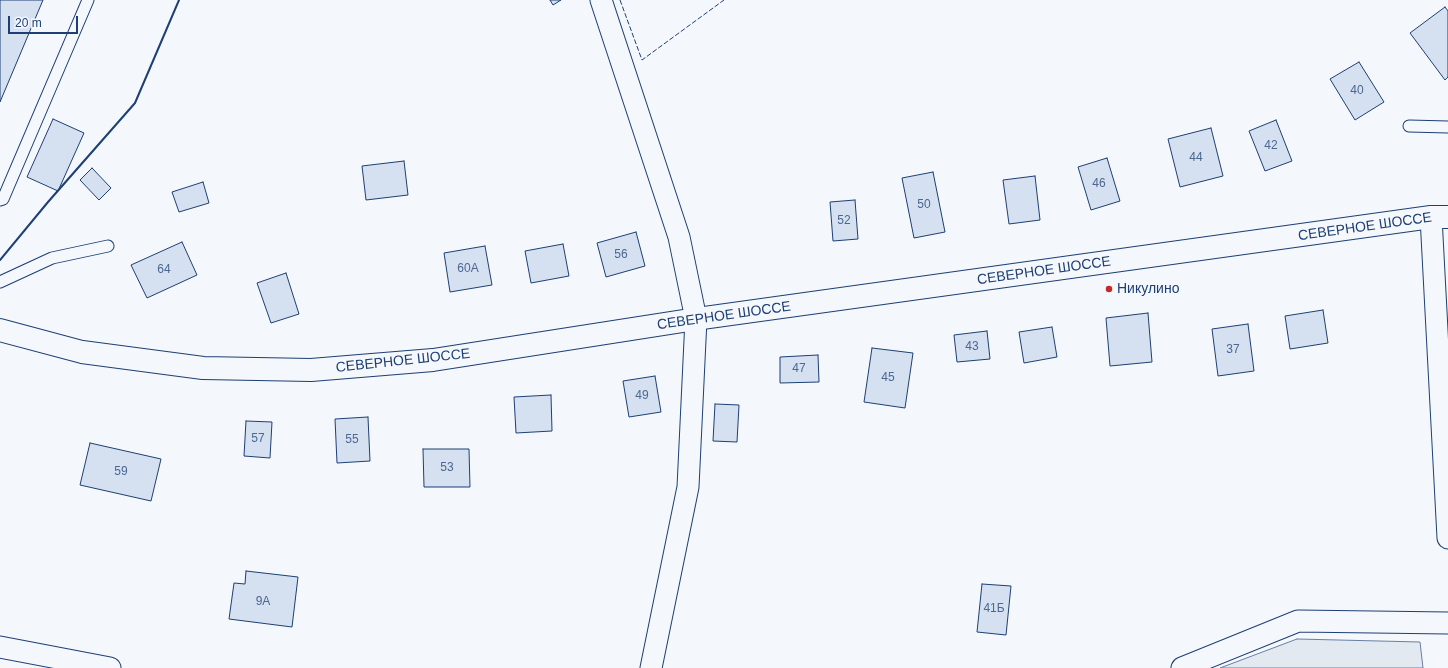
<!DOCTYPE html>
<html>
<head>
<meta charset="utf-8">
<style>
  body { margin:0 }
  #map { position:relative; width:1448px; height:668px; overflow:hidden; background:#f4f7fb; font-family:Arial,sans-serif }
  canvas { display:block }
  .scale { position:absolute; left:8px; top:16px; width:70px; height:18px; box-sizing:border-box; border:2px solid #1d3f73; border-top:0; padding-left:5px; font-size:12px; line-height:14px; white-space:nowrap; color:#1d3f73; -webkit-text-stroke:3px #f4f7fb; paint-order:stroke }
</style>
</head>
<body>
<div id="map">
<canvas width="1448" height="668"></canvas>
<div class="scale">20 m</div>
</div>
<script>
const context = document.querySelector('canvas').getContext('2d');
context.lineJoin = 'round';
function paint(path, color) {
  context.fillStyle = color;
  context.fill(path, 'evenodd');
}
function shape(rows) {
  const path = new Path2D();
  for (const r of rows) {
    path.moveTo(r[0], r[1]);
    for (let i = 2; i < r.length; i += 2) path.lineTo(r[i], r[i + 1]);
  }
  return path;
}
function trace(path, color, width, dash) {
  context.strokeStyle = color;
  context.lineWidth = width;
  context.lineCap = dash ? 'butt' : 'round';
  context.setLineDash(dash || []);
  context.stroke(path);
}
function label(font, color, halo, rows, align = 'center') {
  context.font = font + ' Arial,sans-serif';
  context.lineWidth = 3;
  context.setLineDash([]);
  context.textBaseline = 'middle';
  context.strokeStyle = halo;
  context.fillStyle = color;
  for (const [text, x, y, turn = 0] of rows) {
    context.save();
    context.translate(x, y);
    context.rotate((+turn || 0) * Math.PI / 180);
    context.textAlign = isNaN(turn) ? turn : align;
    if (halo) context.strokeText(text, 0, 0);
    context.fillText(text, 0, 0);
    context.restore();
  }
}
const green = shape([
  [1297,639,1420,642,1423,668,1220,668,1297,639]
]);
const building = shape([
  [0,0,43,0,0,102,0,0],
  [550,0,561,0,553,5,550,0],
  [1445,7,1448,11,1448,77,1445,80,1410,33,1445,7],
  [1359,62,1384,102,1355,120,1330,79,1359,62],
  [53,119,84,133,58,191,27,177,53,119],
  [1276,120,1292,161,1265,171,1249,131,1276,120],
  [1211,128,1223,176,1180,187,1168,139,1211,128],
  [1107,158,1120,201,1091,210,1078,167,1107,158],
  [404,161,408,195,366,200,362,166,404,161],
  [92,168,111,188,99,200,80,180,92,168],
  [933,172,945,232,914,238,902,178,933,172],
  [1035,176,1040,220,1009,224,1003,180,1035,176],
  [203,182,209,203,179,212,172,192,203,182],
  [855,200,858,239,833,241,830,202,855,200],
  [636,232,645,266,606,277,597,243,636,232],
  [182,242,197,275,147,298,131,265,182,242],
  [563,244,569,276,531,283,525,251,563,244],
  [485,246,492,285,450,292,444,253,485,246],
  [286,273,299,314,271,323,257,283,286,273],
  [1323,310,1328,343,1290,349,1285,316,1323,310],
  [1148,313,1152,362,1110,366,1106,318,1148,313],
  [1248,324,1254,371,1218,376,1212,329,1248,324],
  [1052,327,1057,357,1024,363,1019,332,1052,327],
  [987,331,990,359,957,362,954,335,987,331],
  [872,348,913,353,905,408,864,402,872,348],
  [818,355,819,382,780,383,780,357,818,355],
  [655,376,661,412,629,417,623,381,655,376],
  [551,395,552,431,516,433,514,397,551,395],
  [715,404,739,405,737,442,713,441,715,404],
  [368,417,370,461,337,463,335,419,368,417],
  [246,421,272,422,270,458,244,456,246,421],
  [90,443,161,459,151,501,80,485,90,443],
  [423,449,469,449,470,487,424,487,423,449],
  [246,571,298,577,292,627,229,619,234,583,245,584,246,571],
  [982,584,1011,586,1006,635,977,632,982,584]
]);
const lane = shape([
  [1409,126,1448,127],
  [0,200,3,199,88,0],
  [0,282,52,258,108,246]
]);
const street = shape([
  [601,0,679,237,696,319,688,487,651,668],
  [1431,217,1448,538],
  [0,647,110,668],
  [1182,668,1298,621,1448,623]
]);
const secondary = shape([
  [0,330,82,352,203,368,311,370,433,360,696,319,1431,217,1448,217]
]);
const fence = shape([
  [620,0,642,60,724,0]
]);
const wall = shape([
  [0,260,48,202,135,103,179,0]
]);
const markers = [
  [1109,289,4,"#c62828"]
];
const numberNames = [
  ["40",1357,91],
  ["42",1271,146],
  ["44",1196,158],
  ["46",1099,184],
  ["50",924,205],
  ["52",844,221],
  ["56",621,255],
  ["60А",468,269],
  ["64",164,270],
  ["43",972,347],
  ["37",1233,350],
  ["47",799,369],
  ["45",888,378],
  ["49",642,396],
  ["57",258,439],
  ["55",352,440],
  ["53",447,468],
  ["59",121,472],
  ["9А",263,602],
  ["41Б",994,609]
];
const streetNames = [
  ["СЕВЕРНОЕ ШОССЕ",1365,227,-8],
  ["СЕВЕРНОЕ ШОССЕ",1044,271,-8],
  ["СЕВЕРНОЕ ШОССЕ",724,316,-8],
  ["СЕВЕРНОЕ ШОССЕ",403,361,-6]
];
const poiNames = [
  ["Никулино",1117,289]
];
paint(green, '#e3e9f0');
trace(green, '#687fa3', 1);
paint(building, '#d5e0f0');
trace(building, '#1d3f73', 1);
trace(lane, '#1d3f73', 13);
trace(street, '#1d3f73', 23);
trace(secondary, '#1d3f73', 24);
trace(lane, '#f4f7fb', 11);
trace(street, '#f4f7fb', 21);
trace(secondary, '#f4f7fb', 22);
trace(fence, '#1d3f73', 1, [5, 2]);
trace(wall, '#1d3f73', 2);
for (const [x, y, r, color] of markers) {
  const dot = new Path2D();
  dot.arc(x, y, r, 0, 2 * Math.PI);
  context.fillStyle = color;
  context.fill(dot);
  trace(dot, '#f4f7fb', 1.5);
}
label('12px', '#4b6792', null, numberNames);
label('14px', '#1d3f73', '#f4f7fb', streetNames);
label('14px', '#1d3f73', '#f4f7fb', poiNames, 'left');
</script>
</body>
</html>
